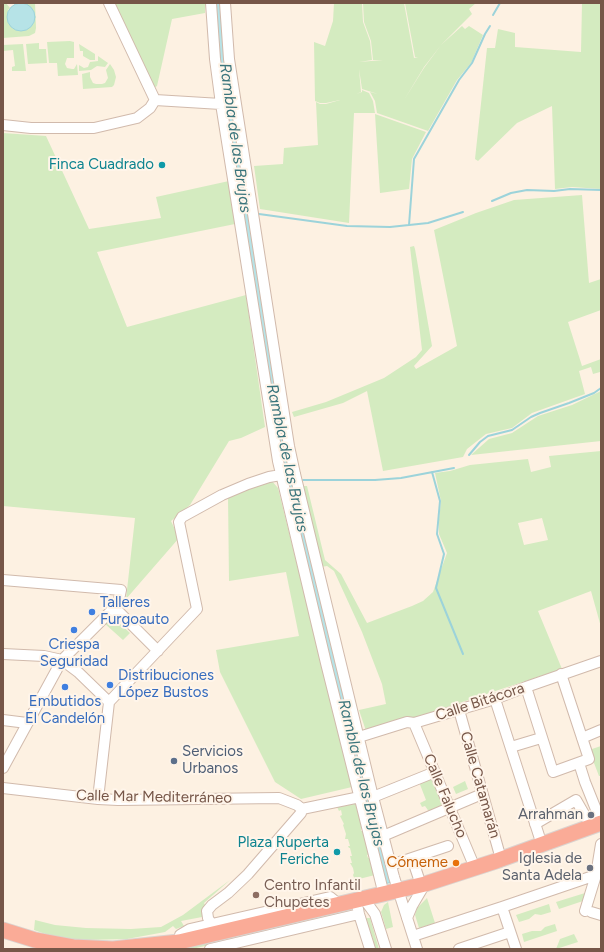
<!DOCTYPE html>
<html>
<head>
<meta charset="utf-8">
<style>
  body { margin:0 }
  #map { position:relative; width:604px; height:952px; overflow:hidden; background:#fdf1e2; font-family:Figtree,sans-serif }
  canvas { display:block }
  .frame { position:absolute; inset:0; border:4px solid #765648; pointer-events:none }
</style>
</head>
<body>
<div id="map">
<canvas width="604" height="952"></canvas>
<div class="frame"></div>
</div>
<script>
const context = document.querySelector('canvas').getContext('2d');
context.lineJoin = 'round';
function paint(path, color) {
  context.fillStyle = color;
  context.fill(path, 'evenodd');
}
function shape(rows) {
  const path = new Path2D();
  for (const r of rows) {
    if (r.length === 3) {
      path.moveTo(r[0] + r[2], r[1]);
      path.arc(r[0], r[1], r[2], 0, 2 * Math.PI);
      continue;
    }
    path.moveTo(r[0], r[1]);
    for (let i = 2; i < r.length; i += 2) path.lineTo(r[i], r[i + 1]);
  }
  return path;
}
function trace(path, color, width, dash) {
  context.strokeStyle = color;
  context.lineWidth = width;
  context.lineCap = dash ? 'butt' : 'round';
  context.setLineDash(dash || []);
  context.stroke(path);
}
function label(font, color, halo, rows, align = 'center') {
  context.font = font + ' Figtree,sans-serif';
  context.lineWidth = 4;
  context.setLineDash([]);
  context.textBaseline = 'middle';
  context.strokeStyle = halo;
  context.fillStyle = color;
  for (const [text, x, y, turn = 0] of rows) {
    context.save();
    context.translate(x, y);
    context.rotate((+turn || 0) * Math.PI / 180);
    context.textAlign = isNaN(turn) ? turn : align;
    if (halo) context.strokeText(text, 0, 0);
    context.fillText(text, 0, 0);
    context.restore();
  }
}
const green = shape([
  [3,3,6,3,10,8,8,10,12,28,21,31,29,28,34,21,24,3,22,3,35,3,36,28,35,33,29,36,3,38],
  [112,3,205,3,205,13,172,19,157,86,154,88],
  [334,3,362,3,363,22,370,41,372,60,359,62,383,60,373,60,371,41,364,22,363,3,404,3,414,58,418,57,415,57,405,3,423,3,427,48,419,57,427,48,423,3,476,3,469,9,472,14,441,45,424,67,404,100,424,68,441,45,462,26,465,29,469,26,483,35,471,63,457,80,428,131,377,113,375,101,370,92,378,94,362,89,359,69,361,92,356,94,362,92,362,90,369,93,373,101,375,113,354,113,349,223,260,209,254,166,283,164,284,148,318,145,316,102,320,104,326,104,340,100,326,103,320,103,315,101,314,42,325,46,333,21],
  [582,3,601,3,601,189,572,187,555,189,552,106,517,123,478,161,475,159,487,48,495,48,498,29,515,33,515,47,581,52],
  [70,41,74,42,74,58,67,58,65,64,67,68,72,69,74,69,77,64,78,75,58,76,57,63,49,63,47,42],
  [39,43,39,49,46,49,47,63,28,64,26,44],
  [23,44,26,71,12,71,12,67,15,66,13,50,3,51,3,45],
  [79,44,95,54,95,60,90,60,83,56,83,51,80,51],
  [98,56,108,63,105,67,97,66,91,70,79,71,79,65,84,68,88,67,90,62,98,61],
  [110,64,114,70,116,77,114,85,112,87,83,89,82,74,90,72,90,77,93,83,96,84,102,84,105,83,108,78,106,70],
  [375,114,426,132,412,159,409,189,380,193],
  [3,133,46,136,89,229,161,218,156,197,229,181,235,224,97,252,127,327,246,295,265,427,241,438,229,441,190,505,171,521,179,538,126,599,135,518,3,506],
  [582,195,589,283,601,279,601,310,568,322,582,366,601,359,601,377,600,372,593,374,591,367,579,371,585,394,532,413,512,428,486,434,467,449,463,457,383,471,367,391,343,403,294,417,292,412,326,402,384,378,416,357,422,350,410,247,414,246,415,249,432,346,414,366,416,369,457,346,434,230,476,213,514,200],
  [601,391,601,441,471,455,489,439,512,433,538,416,572,405],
  [601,451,601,627,591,591,538,611,562,669,411,719,366,731,359,710,386,704,382,684,362,632,334,571,327,566,321,567,302,486,307,486,325,560,341,574,367,623,412,606,423,601,433,592,447,553,439,534,439,520,441,501,435,473,450,471,470,465,528,459,531,472,551,467,549,456],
  [542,518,548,540,524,545,518,523],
  [271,480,278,488,352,787,301,799,275,782,220,672,216,650,299,636,286,572,229,581,228,496],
  [115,619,130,633,123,640,104,623],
  [601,746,601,776,599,776,589,750],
  [431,776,444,808,430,813,425,806,422,807,420,803,426,800,419,782],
  [465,781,468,789,456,794,453,787],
  [355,802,355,805,357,804,363,827,361,828,361,831,364,831,369,854,367,855,368,858,371,857,375,875,355,880,353,875,354,873,353,868,350,863,352,863,350,856,352,856,350,848,349,848,348,846,350,846,348,839,345,839,346,834,343,825,344,824,340,816,342,815,341,810,339,811,337,807],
  [230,880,204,903,205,905,202,910,202,917,181,921,184,926,176,929,173,926,165,932,127,939,82,940,54,937,34,930,35,920,55,925,86,928,131,929,161,927,183,915],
  [585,893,583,901,559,909,556,902],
  [427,898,435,923,419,928,415,915,417,908],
  [388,902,393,927,386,929,381,912,384,905],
  [549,904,551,912,541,915,535,914,529,919,519,922,516,915],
  [348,909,349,913,192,949,183,949,183,947],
  [366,918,370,918,379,949,376,949],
  [555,924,557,931,524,942,522,934,532,931,541,931,545,927],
  [574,934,578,942,556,949,560,939]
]);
const water = shape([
  [21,17,14],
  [214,3,222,3,277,385,392,882,384,884,291,514,229,138,214,3]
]);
const stream = shape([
  [493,15,500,3],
  [492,201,511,193,527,190,554,191,570,189,601,190],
  [259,214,347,226,390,227,409,225,414,159,459,80,472,63,485,34,490,26],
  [409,225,428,223,463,212],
  [469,455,480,442,488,436,512,430,531,417,540,413,569,403,594,393,601,388],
  [432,472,440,501,437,534,444,554,436,588,463,654],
  [303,480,375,480,401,478,454,468]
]);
const minor = shape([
  [109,3,155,100],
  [211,3,215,59,221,104,278,461,326,663,384,895],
  [225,3,229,59,289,446,295,474,373,797,394,877,417,949],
  [155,100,221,104,227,103],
  [3,125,31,128,94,128,137,118,150,108,155,100],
  [3,580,121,590,118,604,62,660,3,768],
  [115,608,158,651],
  [3,654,44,656,62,660,78,672,109,702],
  [526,687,553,772,589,759,561,674],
  [495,699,542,845],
  [109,702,197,609,179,522,182,517,222,495,248,484,269,477,287,474],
  [459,710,501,859],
  [3,720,27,723],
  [414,723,475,868],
  [359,737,407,722,414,723,495,699,526,687,601,661],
  [582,738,601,730],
  [511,747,541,738],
  [579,763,585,782,601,822],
  [3,788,98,799,118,800,279,798,297,805,302,809],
  [373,797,435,772],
  [98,799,109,702],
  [302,809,360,797],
  [535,824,576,800,591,826],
  [383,836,482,794],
  [412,858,421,885],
  [391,865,448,846],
  [364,899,375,914,386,949],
  [502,907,516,949],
  [358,909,359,914,370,949],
  [585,911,596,875,601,844],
  [591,912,601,915],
  [407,918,412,906,425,884],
  [211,924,208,918,207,911,212,905,228,893,248,874,301,813,302,809],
  [413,936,502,907,596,875],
  [179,942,180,935,190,929,330,897,340,905],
  [210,949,359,914],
  [459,949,510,932]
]);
const highway = shape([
  [3,930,35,940,73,947,113,949,179,942,425,884,496,861,601,823]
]);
const markers = [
  [162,165,4,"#0f9aa8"],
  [92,612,4,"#3f7fe0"],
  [74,630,4,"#3f7fe0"],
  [110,685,4,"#3f7fe0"],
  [65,687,4,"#3f7fe0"],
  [174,761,4,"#5c6f8a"],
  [591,815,4,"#6b7280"],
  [337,852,4,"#0f9aa8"],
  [456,863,4,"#e8710a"],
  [590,868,4,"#6b7280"],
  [256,895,4,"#8d6e63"]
];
const cultureNames = [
  ["Finca Cuadrado",154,165],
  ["Plaza Ruperta",329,843],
  ["Feriche",329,860]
];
const shopNames = [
  ["Talleres",100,603],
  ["Furgoauto",100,620],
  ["Criespa",74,645,"center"],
  ["Seguridad",74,662,"center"],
  ["Distribuciones",118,676],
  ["López Bustos",118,693],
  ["Embutidos",65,702,"center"],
  ["El Candelón",65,719,"center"]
];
const streetNames = [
  ["Calle Bitácora",480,702,-18],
  ["Calle Catamarán",480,785,74],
  ["Calle Falucho",445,796,67],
  ["Calle Mar Mediterráneo",154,797,1]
];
const serviceNames = [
  ["Servicios",182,752],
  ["Urbanos",182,769]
];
const worshipNames = [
  ["Arrahman",583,815],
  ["Iglesia de",582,859],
  ["Santa Adela",582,876]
];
const foodNames = [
  ["Cómeme",448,863]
];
const educationNames = [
  ["Centro Infantil",264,886],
  ["Chupetes",264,903]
];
const waterNames = [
  ["Rambla de las Brujas",235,138,82],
  ["Rambla de las Brujas",287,458,78],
  ["Rambla de las Brujas",361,773,76]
];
paint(green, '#d4ebc0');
paint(water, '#b6e3e7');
trace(water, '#9cd3da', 1);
trace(stream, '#9cd3da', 2);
trace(minor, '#d1baac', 12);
trace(highway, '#dbd3cf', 17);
trace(minor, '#fff', 10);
trace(highway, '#faab97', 15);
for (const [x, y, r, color] of markers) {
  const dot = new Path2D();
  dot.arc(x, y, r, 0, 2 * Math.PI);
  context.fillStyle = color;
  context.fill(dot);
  trace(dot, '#fff5ea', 1.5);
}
label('15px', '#0d838f', '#fff5ea', cultureNames, 'right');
label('15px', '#366cbe', '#fff5ea', shopNames, 'left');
label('15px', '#765648', '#fff5ea', streetNames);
label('15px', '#4e5e75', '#fff5ea', serviceNames, 'left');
label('15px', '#5b616d', '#fff5ea', worshipNames, 'right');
label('15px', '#c56008', '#fff5ea', foodNames, 'right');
label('15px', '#785e54', '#fff5ea', educationNames, 'left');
label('italic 16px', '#3b757c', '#fff5ea', waterNames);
</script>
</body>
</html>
